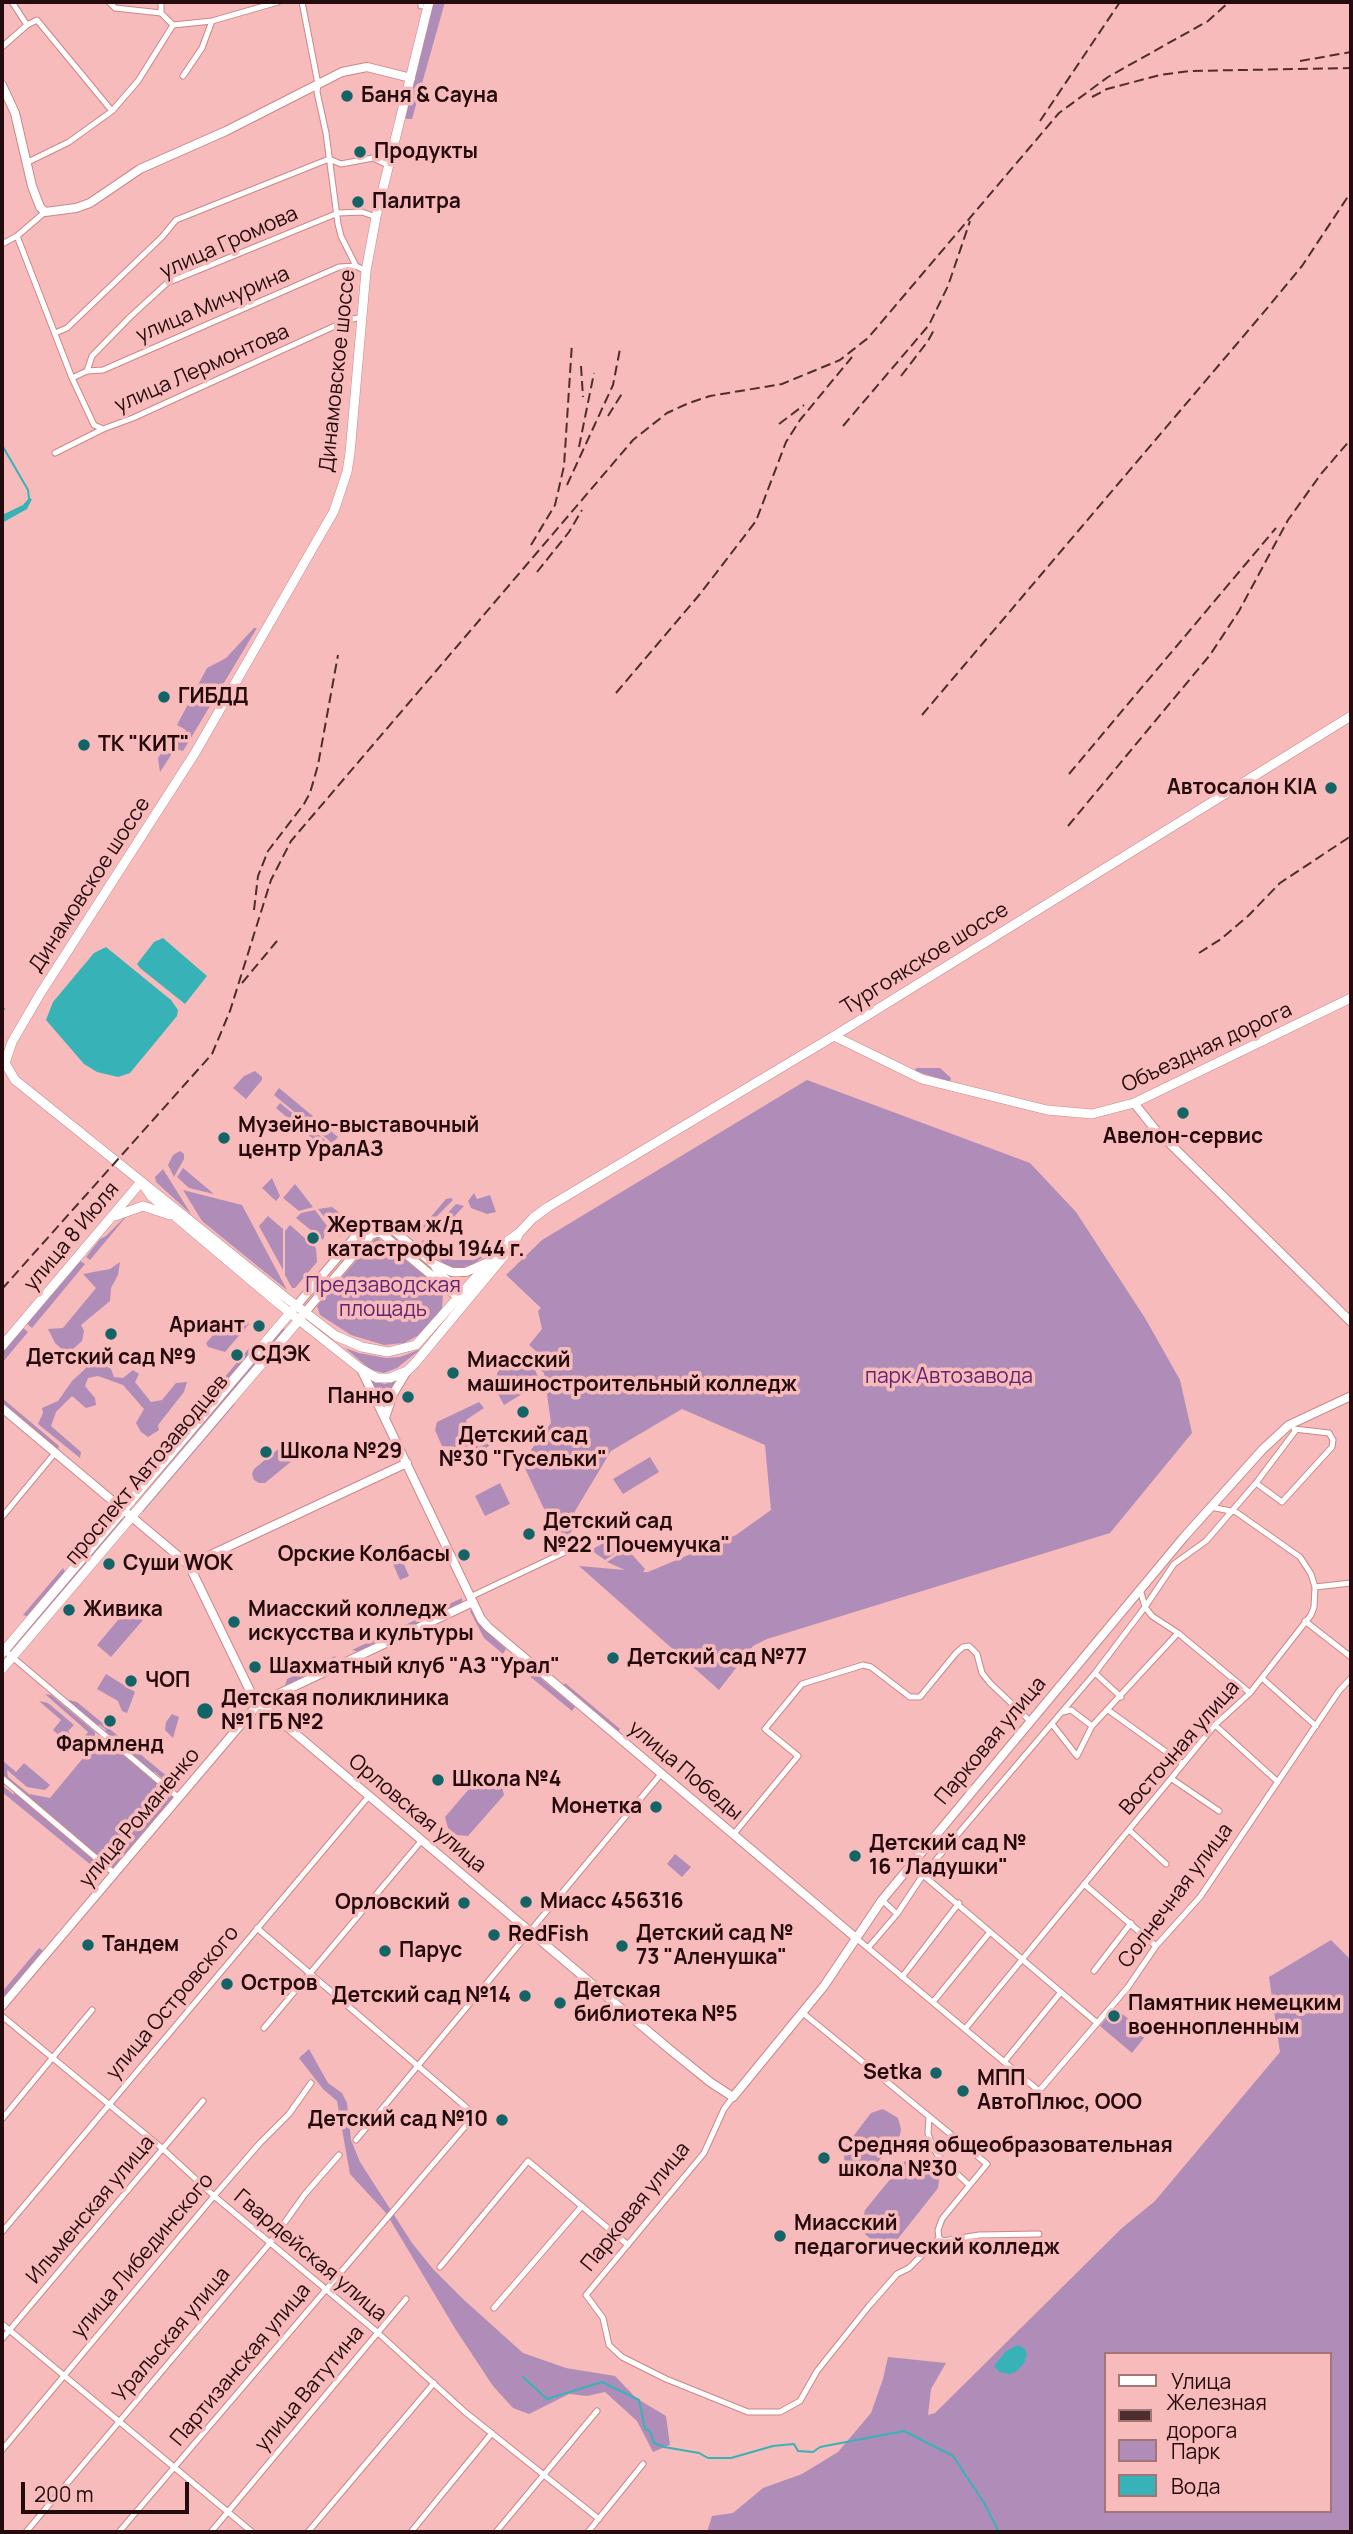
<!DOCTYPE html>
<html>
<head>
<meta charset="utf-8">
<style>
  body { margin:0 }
  #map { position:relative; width:1353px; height:2534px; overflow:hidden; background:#f7bbbb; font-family:Manrope,sans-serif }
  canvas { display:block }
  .frame { position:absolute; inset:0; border:4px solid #250b0d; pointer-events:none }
  .legend { position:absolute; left:1104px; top:2352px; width:228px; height:161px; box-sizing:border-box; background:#f7bbbb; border:2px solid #a37575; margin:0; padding:9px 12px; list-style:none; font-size:21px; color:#250b0d }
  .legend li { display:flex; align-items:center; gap:14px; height:35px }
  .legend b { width:35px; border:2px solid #a37575 }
  .scale { position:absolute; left:21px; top:2482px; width:168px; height:32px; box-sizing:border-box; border:4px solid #250b0d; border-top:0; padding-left:9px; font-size:21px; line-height:24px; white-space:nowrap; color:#250b0d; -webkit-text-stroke:5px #f7bbbb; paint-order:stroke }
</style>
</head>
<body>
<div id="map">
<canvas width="1353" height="2534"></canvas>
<div class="frame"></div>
<ul class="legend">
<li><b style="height:9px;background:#fff"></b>Улица</li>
<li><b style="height:9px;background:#4e2d2f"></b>Железная дорога</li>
<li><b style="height:19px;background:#af8db8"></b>Парк</li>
<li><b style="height:19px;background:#37b3b8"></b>Вода</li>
</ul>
<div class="scale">200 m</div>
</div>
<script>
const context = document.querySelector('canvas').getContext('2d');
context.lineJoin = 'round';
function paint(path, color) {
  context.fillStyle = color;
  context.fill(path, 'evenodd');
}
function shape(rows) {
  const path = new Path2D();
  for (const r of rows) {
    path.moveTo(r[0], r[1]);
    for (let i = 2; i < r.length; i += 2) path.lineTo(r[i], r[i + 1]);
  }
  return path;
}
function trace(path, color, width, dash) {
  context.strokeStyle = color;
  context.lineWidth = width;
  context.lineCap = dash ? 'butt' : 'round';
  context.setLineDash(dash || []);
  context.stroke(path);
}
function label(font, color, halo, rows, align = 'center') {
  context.font = font + ' Manrope,sans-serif';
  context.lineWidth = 7;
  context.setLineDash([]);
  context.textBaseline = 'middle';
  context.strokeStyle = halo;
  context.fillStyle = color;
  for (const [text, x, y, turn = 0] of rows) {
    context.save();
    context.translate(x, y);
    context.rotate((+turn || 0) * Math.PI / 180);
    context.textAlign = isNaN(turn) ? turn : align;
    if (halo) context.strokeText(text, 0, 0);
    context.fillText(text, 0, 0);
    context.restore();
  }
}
const green = shape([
  [433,2,445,2,412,119,407,119,404,117],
  [254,628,257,628,183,751,175,749,160,772,158,758,170,740,177,744,186,730,177,725,207,668,226,658],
  [916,1068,940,1068,951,1078,950,1082,915,1071],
  [255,1071,262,1077,262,1080,246,1099,233,1088,244,1076],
  [807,1080,1030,1163,1076,1212,1145,1318,1180,1380,1192,1433,1110,1533,767,1639,753,1646,719,1690,579,1566,625,1570,607,1562,627,1549,645,1569,643,1572,648,1572,736,1535,771,1510,765,1445,682,1409,611,1451,575,1511,571,1533,560,1543,522,1462,551,1423,544,1373,529,1360,537,1352,529,1345,542,1329,538,1311,541,1308,506,1275,542,1240],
  [279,1088,338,1137,332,1143,274,1095],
  [280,1103,331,1145,326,1150,276,1108],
  [180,1151,184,1154,184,1159,174,1177,168,1165,173,1155],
  [183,1168,214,1194,189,1188,177,1177],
  [163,1169,191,1214,156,1182,155,1177],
  [272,1178,280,1196,276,1201,262,1188],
  [295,1184,313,1207,299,1211,283,1198],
  [183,1190,242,1205,287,1290,202,1221],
  [474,1193,477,1199,490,1195,496,1212,487,1214,471,1208,468,1201],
  [451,1198,453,1200,424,1229,423,1226,446,1199],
  [456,1204,464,1206,436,1236,430,1232],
  [332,1207,351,1222,339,1236,318,1209],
  [315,1210,327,1226,323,1240,296,1218,301,1213],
  [131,1211,90,1260,86,1257,100,1239,106,1236],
  [268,1216,283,1229,283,1270,259,1226],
  [290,1225,316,1248,317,1262,295,1288,292,1288,285,1275,285,1231],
  [378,1238,439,1287,443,1294,442,1309,419,1335,404,1343,384,1345,351,1335,320,1315,317,1306,375,1239],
  [423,1240,441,1255,454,1260,474,1260,482,1254,484,1256,472,1265,455,1269,447,1266,421,1244],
  [79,1260,85,1264,32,1328,26,1323],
  [120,1262,118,1275,111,1288,110,1301,81,1325,84,1331,82,1341,72,1350,64,1351,55,1343,48,1329,63,1328,96,1288,83,1274,110,1269],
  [243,1318,249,1324,225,1352,208,1347,206,1343,215,1333,232,1331],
  [282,1326,285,1330,135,1504,133,1504],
  [22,1327,28,1332,2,1363,2,1352],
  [250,1347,252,1352,165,1454,161,1453],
  [345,1348,359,1353,386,1358,400,1357,421,1349,397,1368,384,1373,371,1370],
  [98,1352,102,1364,111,1369,114,1377,123,1378,133,1370,139,1374,135,1382,151,1402,162,1400,176,1383,187,1382,184,1392,158,1425,159,1430,148,1437,141,1432,136,1423,144,1409,123,1385,98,1376,88,1378,85,1386,95,1398,96,1405,86,1408,72,1396,56,1412,51,1426,81,1452,80,1458,38,1424,43,1413,42,1408,58,1401,72,1381,85,1369,90,1358],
  [508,1359,534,1367,538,1377,522,1394,504,1405,497,1392,497,1373],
  [401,1379,384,1412,368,1380,385,1384],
  [2,1398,59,1446,57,1450,2,1403],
  [233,1402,235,1404,143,1512,141,1510],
  [479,1402,484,1408,466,1420,470,1435,478,1447,499,1439,486,1448,464,1458,456,1447,442,1446,435,1430,437,1422],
  [288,1445,295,1455,293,1460,265,1483,259,1483,254,1480,252,1474,254,1469,282,1446],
  [650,1457,659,1472,623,1494,613,1479],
  [500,1483,510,1504,485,1516,475,1496],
  [113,1510,115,1512,73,1562,70,1561],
  [123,1517,123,1519,16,1647,13,1647,12,1644],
  [616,1536,625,1547,605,1560,591,1550],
  [399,1553,409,1576,400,1580,390,1557],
  [63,1568,65,1572,27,1616,23,1615],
  [462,1598,462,1603,359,1652,352,1650],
  [129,1607,143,1620,111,1657,97,1645],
  [472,1610,485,1630,506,1649,503,1654,484,1638,470,1611],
  [335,1656,337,1661,330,1662,328,1665,326,1662,316,1667,316,1672,285,1686,287,1679],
  [532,1671,575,1707,572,1711,527,1674],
  [106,1674,135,1692,127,1713,122,1711,118,1701,97,1689],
  [565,1683,620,1729,618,1732,563,1686],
  [45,1694,51,1695,95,1732,95,1735,88,1744,82,1740,88,1732],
  [69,1700,77,1702,174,1782,166,1785,165,1781,155,1772,151,1772,105,1733,106,1730,100,1725,94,1724,69,1703],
  [39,1701,48,1703,74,1725,68,1731,83,1751,80,1754,53,1730,61,1720],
  [172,1714,179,1717,173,1738,165,1730,166,1722],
  [104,1739,175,1798,114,1870,103,1860,91,1865,2,1792,2,1785,13,1794,17,1792,2,1777,2,1760,16,1772,24,1763,50,1785,45,1790,27,1787,7,1770,8,1777,29,1794,50,1798,98,1740],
  [481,1775,487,1775,497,1779,501,1783,504,1795,468,1836,457,1835,448,1828,445,1817],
  [675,1854,691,1867,682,1877,667,1864],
  [1331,1940,1351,1960,1351,2532,707,2532,712,2516,733,2513,763,2488,802,2474,838,2452,871,2413,883,2379,888,2357,946,2363,931,2389,928,2415,935,2413,1122,2228,1155,2201,1280,2052,1269,1977],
  [1106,2354,1330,2354,1330,2511,1106,2511],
  [39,1948,45,1952,7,1998,2,1992],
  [1115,2008,1147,2034,1132,2053,1100,2026],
  [309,2049,328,2083,342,2093,347,2103,351,2140,360,2162,412,2243,433,2269,464,2300,523,2353,566,2368,615,2376,636,2398,666,2416,670,2445,653,2452,637,2421,605,2392,587,2396,569,2394,529,2414,513,2408,493,2386,456,2330,386,2213,350,2174,337,2101,323,2089,299,2058],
  [883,2109,898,2118,901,2129,900,2135,872,2169,867,2172,856,2171,851,2168,844,2159,845,2147,871,2113],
  [921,2157,929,2160,940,2173,938,2188,897,2240,892,2244,876,2244,864,2233,862,2223,865,2210,905,2161]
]);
const water = shape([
  [29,498,32,499,27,509,2,523,2,515,23,505],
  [163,938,207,976,185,1004,140,968,137,964,154,942],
  [106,947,171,1000,178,1010,177,1016,130,1073,118,1077,97,1072,84,1064,46,1020,53,1002,94,953],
  [1018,2345,1025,2349,1027,2355,1024,2363,1017,2371,1010,2374,999,2372,994,2366,1006,2351]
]);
const stream = shape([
  [2,445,28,490,29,498],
  [2,1008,4,1009],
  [523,2377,547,2399,602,2382,639,2400,645,2429,650,2431,654,2443,664,2447,699,2453,708,2458,731,2458,773,2446,794,2444,798,2451,813,2452,820,2447,904,2431,953,2456,984,2503,999,2532]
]);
const street = shape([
  [12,2,27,25],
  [109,2,115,8,161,13,173,25],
  [161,2,161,13],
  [302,2,318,84,317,92,326,133,338,224,341,236,356,266],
  [421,6,421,2],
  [2,47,27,25,37,20,112,111],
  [183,76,202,48,212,21],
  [26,163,69,142,112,111,138,81,173,25,212,21,278,2],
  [17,236,45,212],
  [2,244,17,236,72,378,94,425,103,429],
  [55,333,67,328,162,237,176,220,329,159,341,164,373,158,390,166],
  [87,371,92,356,130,317,167,283,338,213,362,212,376,217],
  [72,378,87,371,103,370,339,267,356,266,366,271],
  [55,453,103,429,133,418,348,320,363,317],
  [1256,1483,1282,1502,1332,1447,1333,1440,1329,1433,1294,1429],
  [2,1517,55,1453],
  [1315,1587,1351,1583],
  [1140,1589,1145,1607,1152,1616,1178,1633,1250,1693],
  [470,1597,563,1553],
  [1305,1621,1351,1657],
  [4,1650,179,1798],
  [1095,1673,1145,1607,1174,1564,1206,1541,1256,1483,1296,1430],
  [1262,1678,1316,1726],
  [1108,1710,1183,1764],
  [1063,1712,1071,1710,1092,1726],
  [1052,1724,1077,1756,1092,1726,1178,1633],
  [1215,1725,1278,1782],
  [2,1778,115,1874],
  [1172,1779,1219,1811],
  [1129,1830,1166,1864],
  [733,1835,798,1756,765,1729,802,1684,863,1665,871,1667,910,1697,920,1697,956,1653,963,1647,969,1646,977,1654,982,1673,990,1683,1030,1721],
  [923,1875,1096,2022],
  [1084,1884,1156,1946],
  [882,1900,897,1914],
  [856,1938,1039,2091,1128,1987,1156,1946,1200,1897,1339,1691,1351,1678],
  [868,1948,897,1914,923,1875,1095,1673,1121,1697],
  [1094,1971,1131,1923],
  [902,1977,959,1903],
  [933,2002,990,1932],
  [803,2013,987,2164,942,2219,938,2230,939,2238,943,2241,979,2235,1039,2234],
  [2,2016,163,2149,214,2196,377,2332,465,2412,599,2519],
  [264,2028,422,1840],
  [965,2029,1215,1725,1250,1693,1311,1615,1314,1607,1315,1587,1311,1574,1300,1557,1236,1512,1210,1507],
  [1004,2062,1061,1992],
  [733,2097,724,2109,704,2153,586,2295,603,2318,609,2345,622,2357,666,2379,748,2412,780,2412,800,2401,817,2371,869,2306,897,2274,909,2268,939,2238],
  [929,2117,928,2133,932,2146,939,2157,969,2185],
  [2,2119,92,2010],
  [356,2140,661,1774],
  [2,2232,369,1796],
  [440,2267,528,2161,628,2245],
  [494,2308,582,2206],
  [2,2324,252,2532],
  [2,2339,203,2101],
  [2,2450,214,2196,260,2143,289,2114,311,2083],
  [26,2532,270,2243,305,2194,339,2155],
  [119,2532,475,2115,257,1928],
  [211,2532,406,2299],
  [308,2532,434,2383],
  [411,2532,492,2433],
  [496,2532,597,2411],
  [588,2532,643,2464]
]);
const secondary = shape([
  [2,85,15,113,32,186,40,207,45,212,76,208,90,203,140,169,226,131,342,72,367,67,411,78],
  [1134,1103,1154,1128,1351,1322],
  [434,1265,439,1273,467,1297],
  [292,1311,365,1225,370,1223,385,1223,432,1263,452,1272,466,1272,486,1263],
  [301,1317,371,1235,376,1233,381,1233,462,1301],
  [361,1369,481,1619,488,1627,856,1938],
  [2,1408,189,1565,252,1695,259,1703,668,2048,710,2082,733,2097,824,1986,882,1900,1184,1537,1263,1449,1289,1425,1351,1396],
  [385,1418,393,1394,407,1371],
  [189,1565,407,1463],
  [2,2006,259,1703,473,1602]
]);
const primary = shape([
  [429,2,376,217,366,271,350,453,347,472,334,511,195,753,40,994,12,1042,5,1063,15,1080,285,1297,336,1336,362,1347,388,1352,416,1345,508,1241,519,1233],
  [834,1036,922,1079,1047,1110,1092,1114,1134,1103,1351,998],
  [144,1186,151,1196,279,1304,361,1369,377,1378,390,1378,407,1371,415,1363,513,1245,519,1233,533,1218,548,1207,834,1036,1351,716],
  [115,1216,143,1206,170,1215],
  [2,1346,141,1182],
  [2,1653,290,1313],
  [2,1669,299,1320]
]);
const rail = shape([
  [1300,61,1351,52],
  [1092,97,1107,89,1160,75,1189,71,1351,68],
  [1040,121,1120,2],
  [581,366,583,397],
  [901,376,928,341,935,328],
  [608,416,623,392],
  [779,424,804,405],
  [843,426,929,325,948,286,970,221],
  [579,447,594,373],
  [567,485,613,385,620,349],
  [531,545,555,505,564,466,572,343],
  [537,572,569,532,582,510],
  [616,693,700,594,756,521,786,442,800,420,852,357],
  [922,715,1269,306,1302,266,1351,192],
  [1069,774,1276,528],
  [1068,826,1210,655,1239,611,1288,520,1321,474,1351,439],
  [254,910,258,876,268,851,304,804,310,793,318,765,338,655],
  [1199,953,1221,939,1248,916,1280,883,1351,836],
  [242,983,277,941],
  [2,1289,212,1054,230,1011,271,880,291,841,633,440,667,413,689,403,710,396,782,384,840,360,868,338,1059,113,1108,77,1208,21,1229,2]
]);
const markers = [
  [347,96,7,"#146467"],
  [360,152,7,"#146467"],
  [358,202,7,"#146467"],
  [164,697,7,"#146467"],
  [84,745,7,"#146467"],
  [1331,788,7,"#146467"],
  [1183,1113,7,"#146467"],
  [224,1138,7,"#146467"],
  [313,1238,7,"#146467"],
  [259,1326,7,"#146467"],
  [111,1334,7,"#146467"],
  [237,1355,7,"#146467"],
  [453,1373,7,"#146467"],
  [408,1397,7,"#146467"],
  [523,1412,7,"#146467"],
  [266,1452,7,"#146467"],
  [529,1534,7,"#146467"],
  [464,1555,7,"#146467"],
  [109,1564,7,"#146467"],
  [69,1610,7,"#146467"],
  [234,1622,7,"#146467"],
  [613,1658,7,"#146467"],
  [255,1667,7,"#146467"],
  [131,1681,7,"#146467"],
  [205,1711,9,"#146467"],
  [110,1721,7,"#146467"],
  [438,1780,7,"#146467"],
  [656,1807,7,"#146467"],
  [855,1856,7,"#146467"],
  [526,1902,7,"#146467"],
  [464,1903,7,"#146467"],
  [494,1935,7,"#146467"],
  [88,1945,7,"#146467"],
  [622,1946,7,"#146467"],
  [385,1951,7,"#146467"],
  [227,1984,7,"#146467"],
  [525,1996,7,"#146467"],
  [560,2003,7,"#146467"],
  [1114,2016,7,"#146467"],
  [936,2073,7,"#146467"],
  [963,2091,7,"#146467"],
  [502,2120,7,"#146467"],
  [824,2158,7,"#146467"],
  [780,2236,7,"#146467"]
];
const poiNames = [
  ["Баня & Сауна",361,96],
  ["Продукты",374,152],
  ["Палитра",372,202],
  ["ГИБДД",178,697],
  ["ТК \"КИТ\"",98,745],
  ["Автосалон KIA",1317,788,"right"],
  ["Музейно-выставочный",238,1126],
  ["центр УралАЗ",238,1150],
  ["Авелон-сервис",1183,1137,"center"],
  ["Жертвам ж/д",327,1226],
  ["катастрофы 1944 г.",327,1250],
  ["Ариант",245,1326,"right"],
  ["СДЭК",251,1355],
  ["Детский сад №9",111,1358,"center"],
  ["Миасский",467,1361],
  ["машиностроительный колледж",467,1385],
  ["Панно",394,1397,"right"],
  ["Детский сад",523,1436,"center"],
  ["№30 \"Гусельки\"",523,1460,"center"],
  ["Школа №29",280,1452],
  ["Детский сад",543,1522],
  ["№22 \"Почемучка\"",543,1546],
  ["Орские Колбасы",450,1555,"right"],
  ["Суши WOK",123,1564],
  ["Живика",83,1610],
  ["Миасский колледж",248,1610],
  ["искусства и культуры",248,1634],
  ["Детский сад №77",627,1658],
  ["Шахматный клуб \"АЗ \"Урал\"",269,1667],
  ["ЧОП",145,1681],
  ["Детская поликлиника",221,1699],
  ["№1 ГБ №2",221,1723],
  ["Фармленд",110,1745,"center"],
  ["Школа №4",452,1780],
  ["Монетка",642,1807,"right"],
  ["Детский сад №",869,1844],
  ["16 \"Ладушки\"",869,1868],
  ["Миасс 456316",540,1902],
  ["Орловский",450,1903,"right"],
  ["Детский сад №",636,1934],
  ["73 \"Аленушка\"",636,1958],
  ["RedFish",508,1935],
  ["Тандем",102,1945],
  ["Парус",399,1951],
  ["Остров",241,1984],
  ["Детская",574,1991],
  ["библиотека №5",574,2015],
  ["Детский сад №14",511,1996,"right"],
  ["Памятник немецким",1128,2004],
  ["военнопленным",1128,2028],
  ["Setka",922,2073,"right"],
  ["МПП",977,2079],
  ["АвтоПлюс, ООО",977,2103],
  ["Детский сад №10",488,2120,"right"],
  ["Средняя общеобразовательная",838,2146],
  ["школа №30",838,2170],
  ["Миасский",794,2224],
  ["педагогический колледж",794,2248]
];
const streetNames = [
  ["улица Громова",229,243,-24],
  ["улица Мичурина",213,305,-23],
  ["улица Лермонтова",202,369,-24],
  ["Динамовское шоссе",338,371,-84],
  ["Динамовское шоссе",90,885,-57],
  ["Тургоякское шоссе",925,959,-32],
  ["Объездная дорога",1207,1048,-25],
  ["улица 8 Июля",72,1237,-50],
  ["проспект Автозаводцев",147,1470,-50],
  ["Парковая улица",991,1741,-50],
  ["Восточная улица",1180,1748,-49],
  ["улица Победы",685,1771,40],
  ["Орловская улица",417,1814,40],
  ["улица Романенко",140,1818,-50],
  ["Солнечная улица",1176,1896,-53],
  ["улица Островского",173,2003,-50],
  ["Парковая улица",636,2207,-51],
  ["Ильменская улица",91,2210,-50],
  ["улица Либединского",143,2256,-50],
  ["Гвардейская улица",310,2256,40],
  ["Уральская улица",172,2335,-50],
  ["Партизанская улица",241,2365,-50],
  ["улица Ватутина",310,2389,-50]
];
const parkNames = [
  ["Предзаводская",383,1286],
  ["площадь",383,1310],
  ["парк Автозавода",949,1377]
];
paint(green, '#af8db8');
paint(water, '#37b3b8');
trace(stream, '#37b3b8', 2);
trace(street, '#cc8787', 7);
trace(secondary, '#cc8787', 10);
trace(primary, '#cc8787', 10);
trace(street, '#fff', 5);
trace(secondary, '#fff', 8);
trace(primary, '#fff', 9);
trace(rail, '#4e2d2f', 2, [10, 5]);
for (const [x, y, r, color] of markers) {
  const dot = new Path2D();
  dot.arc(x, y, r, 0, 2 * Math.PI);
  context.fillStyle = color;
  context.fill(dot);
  trace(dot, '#f7bbbb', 2.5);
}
label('bold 21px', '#250b0d', '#f7bbbb', poiNames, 'left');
label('21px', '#250b0d', '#f7bbbb', streetNames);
label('21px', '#612471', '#f7bbbb', parkNames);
</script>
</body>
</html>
